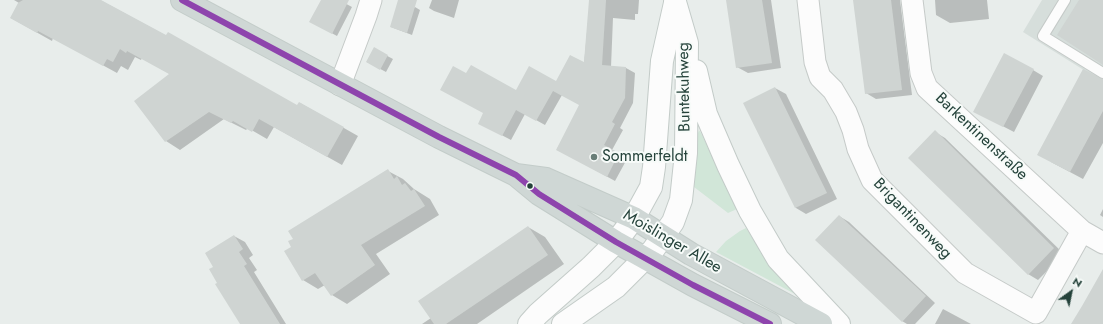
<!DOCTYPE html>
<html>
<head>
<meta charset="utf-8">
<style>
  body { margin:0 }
  #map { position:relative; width:1103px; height:324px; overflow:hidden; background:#e8edeb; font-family:Jost,sans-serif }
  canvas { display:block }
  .north { position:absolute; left:1051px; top:272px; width:40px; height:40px; -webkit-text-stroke:3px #f7fbf9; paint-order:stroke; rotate:33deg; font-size:11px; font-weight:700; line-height:16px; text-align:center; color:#24423a }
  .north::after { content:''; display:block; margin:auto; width:14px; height:18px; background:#24423a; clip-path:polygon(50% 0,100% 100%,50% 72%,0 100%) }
</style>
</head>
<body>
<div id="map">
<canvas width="1103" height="324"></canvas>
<div class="north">N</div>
</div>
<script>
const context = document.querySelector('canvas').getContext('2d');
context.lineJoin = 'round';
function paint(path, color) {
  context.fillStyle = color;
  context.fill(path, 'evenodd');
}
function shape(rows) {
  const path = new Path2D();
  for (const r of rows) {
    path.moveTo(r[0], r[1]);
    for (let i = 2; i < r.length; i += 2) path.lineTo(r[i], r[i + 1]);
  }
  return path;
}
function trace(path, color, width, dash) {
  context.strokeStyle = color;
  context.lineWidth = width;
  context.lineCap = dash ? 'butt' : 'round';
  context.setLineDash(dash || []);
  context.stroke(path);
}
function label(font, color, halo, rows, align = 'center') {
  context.font = font + ' Jost,sans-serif';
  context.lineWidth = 4;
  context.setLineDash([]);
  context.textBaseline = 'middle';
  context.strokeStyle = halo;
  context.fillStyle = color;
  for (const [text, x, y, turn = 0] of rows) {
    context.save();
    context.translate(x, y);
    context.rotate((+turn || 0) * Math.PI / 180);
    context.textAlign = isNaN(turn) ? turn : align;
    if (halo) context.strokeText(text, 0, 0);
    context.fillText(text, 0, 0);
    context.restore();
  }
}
const built = shape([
  [1042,0,1103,0,1103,82,1023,32]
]);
const green = shape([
  [699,130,701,133,737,209,728,213,694,187,698,133],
  [746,228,769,263,795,294,716,252,726,241,740,231]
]);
const shadow = shape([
  [14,0,100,0,298,107,300,103,358,136,342,165,274,127,267,139,248,128,246,130,224,119,180,150,166,141,170,74,142,58,141,60,135,57,128,70,121,66,117,73,53,38,52,41,11,18,19,3],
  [322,0,339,0,352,7,337,36,311,22],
  [432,0,459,0,454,18,434,11,429,8],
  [590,0,639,0,638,14,635,14,635,20,613,18,611,67,626,68,635,73,633,103,620,128,623,130,612,150,627,159,615,181,557,149,581,105,562,95,545,125,525,114,511,140,488,128,485,113,467,75,516,91,557,83,584,64],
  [727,0,771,0,781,68,748,73,737,67],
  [854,0,900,0,912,95,876,99,866,93],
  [935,0,987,0,989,19,950,23,936,15],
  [415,7,420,10,412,35,391,27],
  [374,49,393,59,386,72,367,62],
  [1033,70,1043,76,1014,132,985,117],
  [1103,80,1103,143,1083,179,1051,162],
  [775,88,786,94,837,199,806,214,796,208,745,103],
  [935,132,945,138,1064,254,1038,280,1028,274],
  [388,171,403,179,414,189,430,199,439,215,376,254,390,274,347,304,332,295,325,285,318,289,303,280,292,247],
  [1103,209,1103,217,1100,215],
  [839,216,849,222,935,303,915,324,907,324,902,321],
  [528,227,545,237,564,264,477,324,422,324,431,318],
  [234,236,245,242,253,255,249,258,257,270,254,272,286,324,241,324,219,283,214,267],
  [943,309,971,324,935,324]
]);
const building = shape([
  [23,0,101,0,166,35,168,32,297,105,299,102,344,127,327,157,259,119,252,132,233,121,231,123,209,112,165,142,134,101,169,74,127,51,126,53,120,49,113,62,107,59,103,66,38,31,37,33,10,18,18,3],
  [321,0,349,0,332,34,309,22],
  [398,0,417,0,407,33,390,27],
  [589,0,606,0,602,65,626,67,625,98,612,122,615,124,604,145,619,153,607,177,556,150,579,105,553,91,536,121,516,110,502,136,478,124,483,113,440,90,453,66,466,73,471,65,516,90,529,66,556,81,570,55,584,62],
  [726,0,762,0,772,63,736,68],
  [853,0,891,0,902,90,865,94],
  [1079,0,1103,0,1103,65,1057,35],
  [374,47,388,55,380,70,366,62],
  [1004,53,1034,69,1003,127,973,112],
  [1083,69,1103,79,1103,111,1070,172,1037,155],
  [775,87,827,193,795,208,743,103],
  [935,130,1054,248,1028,275,908,158],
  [388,169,394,179,397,176,402,185,405,183,411,191,414,189,425,206,361,245,375,265,331,296,315,273,302,281,284,251,291,247,288,241,293,239,288,231],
  [839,215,926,296,902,322,815,240],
  [528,226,548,255,446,324,434,324,418,301],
  [234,235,243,249,239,252,247,264,244,266,280,324,240,324,215,284,217,283,209,269,213,267,205,253],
  [1103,269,1103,324,1071,324,1082,306]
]);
const service = shape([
  [1065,0,1043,36,1103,73]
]);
const minor = shape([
  [808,0,815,62,820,77,833,90,846,112,853,130,858,149,872,180,965,273,1036,313,1082,231],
  [912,0,921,73,927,88,1082,231,1103,243],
  [340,85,366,16,371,0]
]);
const secondary = shape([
  [696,71,706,114,728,165,750,211,778,259,839,324],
  [529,324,538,314,591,267,616,242,634,218,651,187,654,167,662,61,675,3],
  [563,324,616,287,653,250,673,222,681,200,686,153,687,43,675,2]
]);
const primary = shape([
  [182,0,439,137,516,175,539,194,616,242,693,285,770,324],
  [516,175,546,179,634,218,691,254,821,324]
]);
const bus1 = shape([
  [182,0,439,137,516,175,539,194,616,242,693,285,770,324]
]);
const markers = [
  [594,157,4,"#697e78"],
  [530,186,3.5,"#24423a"]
];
const streetNames = [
  ["Buntekuhweg",685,87,-91],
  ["Barkentinenstraße",981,137,43],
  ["Brigantinenweg",912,219,46],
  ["Moislinger Allee",672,242,30]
];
const poiNames = [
  ["Sommerfeldt",602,157]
];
paint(built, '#d6dedb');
paint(green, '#d1e6d8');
paint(shadow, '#0003');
paint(building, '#cfd4d2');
trace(service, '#c5cac8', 12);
trace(minor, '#c5cac8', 23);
trace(secondary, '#c3cbc8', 24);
trace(primary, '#c3ccc9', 24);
trace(service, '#fcfcfc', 10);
trace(minor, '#fcfcfc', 21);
trace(secondary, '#fcfcfc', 22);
trace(primary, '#cfd7d5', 22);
trace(bus1, '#8e44ad', 6);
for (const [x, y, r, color] of markers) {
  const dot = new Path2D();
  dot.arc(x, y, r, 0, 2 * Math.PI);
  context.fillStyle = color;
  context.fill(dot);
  trace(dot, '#f7fbf9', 1.5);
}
label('16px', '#24423a', '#f7fbf9', streetNames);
label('16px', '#24423a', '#f7fbf9', poiNames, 'left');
</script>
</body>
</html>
